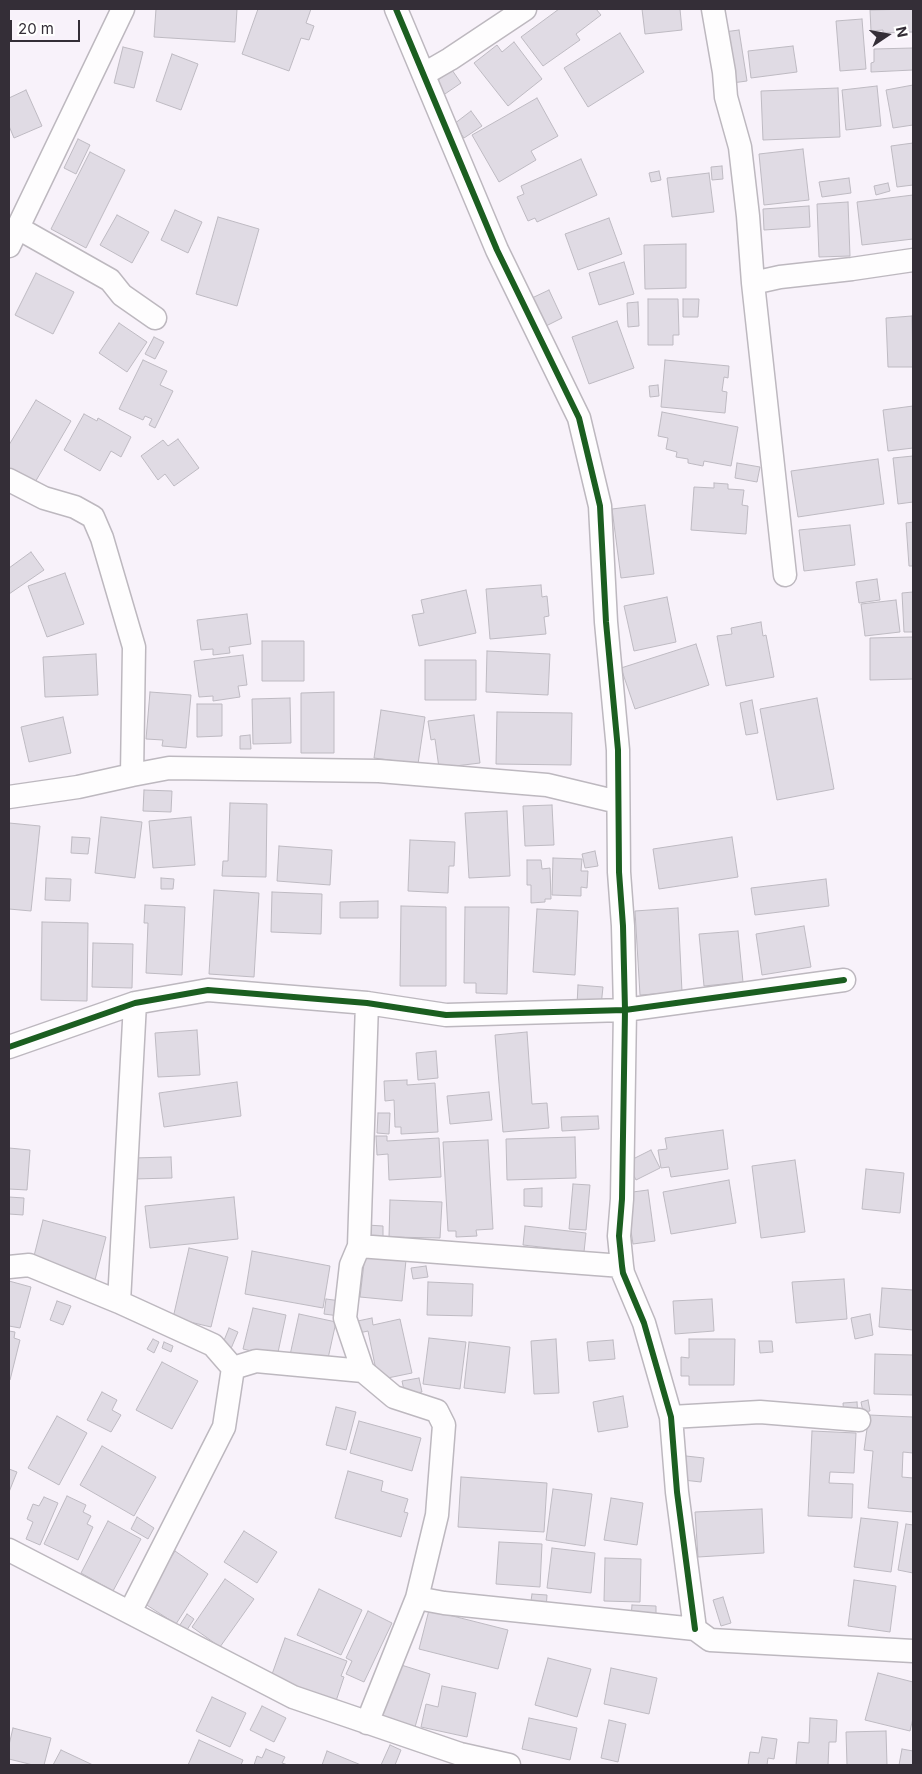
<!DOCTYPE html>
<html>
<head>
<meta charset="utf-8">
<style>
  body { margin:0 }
  #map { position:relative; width:922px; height:1774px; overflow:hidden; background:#f8f2fa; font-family:Inter,sans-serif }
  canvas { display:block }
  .frame { position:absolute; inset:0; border:10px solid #342e37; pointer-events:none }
  .north { position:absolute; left:862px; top:10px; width:50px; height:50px; -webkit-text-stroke:4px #fff; paint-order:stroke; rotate:78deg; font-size:14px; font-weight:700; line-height:20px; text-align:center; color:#342e37 }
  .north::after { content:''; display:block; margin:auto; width:18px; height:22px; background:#342e37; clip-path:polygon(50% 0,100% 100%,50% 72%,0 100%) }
  .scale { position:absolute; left:10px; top:20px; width:70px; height:22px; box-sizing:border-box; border:2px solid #342e37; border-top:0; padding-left:6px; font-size:15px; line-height:18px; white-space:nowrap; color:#342e37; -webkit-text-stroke:4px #fff; paint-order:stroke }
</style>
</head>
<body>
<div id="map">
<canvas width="922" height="1774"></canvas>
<div class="frame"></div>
<div class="north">N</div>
<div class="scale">20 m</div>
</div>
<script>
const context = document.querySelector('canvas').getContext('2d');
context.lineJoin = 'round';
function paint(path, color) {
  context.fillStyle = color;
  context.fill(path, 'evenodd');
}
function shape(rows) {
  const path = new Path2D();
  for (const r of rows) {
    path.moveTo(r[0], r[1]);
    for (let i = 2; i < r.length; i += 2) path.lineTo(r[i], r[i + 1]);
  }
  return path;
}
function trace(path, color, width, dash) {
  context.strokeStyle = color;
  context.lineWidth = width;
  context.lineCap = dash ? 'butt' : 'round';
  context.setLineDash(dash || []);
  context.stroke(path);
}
const building = shape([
  [156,9,237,9,235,42,154,37,156,9],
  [258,9,311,9,306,23,314,26,309,40,301,38,289,71,242,54,258,9],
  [559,9,596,9,601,15,576,34,580,40,543,66,521,37,559,9],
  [642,9,680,9,682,30,645,34,642,9],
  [913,9,913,32,883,33,883,30,871,31,870,10,913,9],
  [862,19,866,69,840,71,836,21,862,19],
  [739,30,747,81,732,83,724,32,739,30],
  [620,33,644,72,588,107,564,68,620,33],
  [514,42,542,79,508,106,474,63,497,45,502,52,514,42],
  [793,46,797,72,751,78,748,51,793,46],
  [123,47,143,52,134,88,114,83,123,47],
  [913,48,913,70,871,72,871,63,874,62,874,49,913,48],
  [172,54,198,64,181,110,156,101,172,54],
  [452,70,461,83,442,96,434,83,452,70],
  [913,85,913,125,893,128,886,90,913,85],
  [877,86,881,126,846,130,842,90,877,86],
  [838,88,840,137,763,140,761,91,838,88],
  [26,90,42,126,14,138,9,126,9,98,26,90],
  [537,98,558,136,531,151,536,160,499,182,472,135,537,98],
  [471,111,482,126,464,138,454,124,471,111],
  [78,139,90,145,76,174,64,168,78,139],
  [913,143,913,185,897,187,891,146,913,143],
  [803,149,809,200,764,205,759,154,803,149],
  [90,152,125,170,86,248,51,229,90,152],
  [581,159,597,195,537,222,535,218,528,221,517,197,524,194,521,186,581,159],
  [722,166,723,179,712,180,711,167,722,166],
  [659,171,661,180,651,182,649,173,659,171],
  [709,173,714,212,672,217,667,178,709,173],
  [849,178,851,193,822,197,819,182,849,178],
  [888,183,890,191,876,195,874,186,888,183],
  [913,195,913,239,862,245,857,202,913,195],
  [848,202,850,256,819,257,817,204,848,202],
  [809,206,810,227,764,230,763,209,809,206],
  [175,210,202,222,188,253,161,240,175,210],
  [117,215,149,232,132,263,100,245,117,215],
  [218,217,259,229,237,306,196,294,218,217],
  [609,218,622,254,578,270,565,234,609,218],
  [686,244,686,288,645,289,644,245,686,244],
  [624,262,634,294,599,305,589,273,624,262],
  [36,273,74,292,53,334,15,315,36,273],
  [549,290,562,318,546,326,532,298,549,290],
  [648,299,678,299,679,335,673,335,673,345,648,345,648,299],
  [683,299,699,299,698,317,683,317,683,299],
  [638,302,639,326,628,327,627,303,638,302],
  [912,316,913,367,888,367,886,318,912,316],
  [617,321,634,368,589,384,572,337,617,321],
  [119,323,147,342,127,372,99,353,119,323],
  [154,337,164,342,155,359,145,354,154,337],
  [143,360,167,371,160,385,173,391,155,428,149,425,152,419,145,416,143,420,119,409,143,360],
  [665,360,729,366,728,378,724,377,722,391,727,392,725,413,661,407,665,360],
  [658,385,659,396,650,397,649,386,658,385],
  [36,400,71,421,34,484,9,468,9,445,36,400],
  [913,406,913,448,888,451,883,410,913,406],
  [662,412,738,427,731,466,704,461,703,466,688,463,688,459,676,457,677,452,666,449,668,438,658,436,662,412],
  [84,414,97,421,98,418,131,437,121,457,111,451,100,471,64,450,84,414],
  [178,439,199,468,174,486,165,474,158,480,141,456,163,440,168,446,178,439],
  [913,456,913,502,898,504,893,458,913,456],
  [878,459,884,504,798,517,791,471,878,459],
  [737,463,760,467,757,482,735,478,737,463],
  [714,483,728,484,728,489,744,490,742,505,748,506,746,534,691,530,694,487,714,488,714,483],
  [645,505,654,574,621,578,612,509,645,505],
  [913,522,913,566,909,566,906,523,913,522],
  [850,525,855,565,804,571,799,530,850,525],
  [31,552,44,570,9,594,9,568,31,552],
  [65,573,84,624,47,637,28,586,65,573],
  [877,579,880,600,859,603,856,582,877,579],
  [541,585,542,597,547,596,549,616,544,617,546,634,490,639,486,589,541,585],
  [466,590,476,633,419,646,412,615,424,613,421,600,466,590],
  [913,592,913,632,904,632,902,593,913,592],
  [667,597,676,642,634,651,624,606,667,597],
  [896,600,900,632,865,636,861,604,896,600],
  [247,614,251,644,229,647,230,653,213,655,213,649,201,650,197,620,247,614],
  [761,622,763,636,766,635,774,677,726,686,717,636,732,634,731,628,761,622],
  [913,637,913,679,870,680,870,638,913,637],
  [262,641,304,641,304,681,262,681,262,641],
  [696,644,709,685,635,709,621,668,696,644],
  [487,651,550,654,548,695,486,692,487,651],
  [96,654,98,695,45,697,43,657,96,654],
  [243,655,247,685,238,686,240,697,213,701,213,696,199,697,194,661,243,655],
  [425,660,476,660,476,700,425,700,425,660],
  [150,692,191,695,186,748,162,746,163,740,146,739,150,692],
  [334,692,334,753,301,753,301,693,334,692],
  [290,698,291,743,253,744,252,699,290,698],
  [817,698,834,789,777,800,760,709,817,698],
  [752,700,758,733,746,735,740,703,752,700],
  [197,704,222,704,222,736,197,737,197,704],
  [381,710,425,717,418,764,374,758,381,710],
  [497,712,572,713,571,765,496,764,497,712],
  [474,715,480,763,439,768,435,739,431,740,428,721,474,715],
  [63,717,71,753,29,762,21,727,63,717],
  [250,735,251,749,240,749,240,736,250,735],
  [144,790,172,791,171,812,143,811,144,790],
  [230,803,267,804,266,877,222,876,223,861,228,861,230,803],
  [552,805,554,845,525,846,523,806,552,805],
  [507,811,510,876,469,878,465,813,507,811],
  [101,817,142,822,135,878,95,873,101,817],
  [191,817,195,865,153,868,149,821,191,817],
  [9,823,40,826,31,911,9,909,9,823],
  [72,837,90,838,88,854,71,853,72,837],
  [732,837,738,877,659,889,653,849,732,837],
  [410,840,455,842,454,866,449,866,448,893,408,891,410,840],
  [279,846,332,850,330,885,277,881,279,846],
  [595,851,598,866,585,868,582,854,595,851],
  [553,858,582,859,581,871,588,871,587,888,581,887,581,896,552,895,553,858],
  [527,860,541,860,542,869,550,868,551,899,545,899,545,902,531,903,531,885,527,885,527,860],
  [46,878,71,879,70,901,45,900,46,878],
  [161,878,174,879,173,889,161,889,161,878],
  [826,879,829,906,755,915,751,888,826,879],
  [214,890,259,893,254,977,209,974,214,890],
  [272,892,322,894,321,934,271,932,272,892],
  [378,901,378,918,340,918,340,902,378,901],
  [145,905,185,907,182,975,146,973,148,923,144,923,145,905],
  [401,906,446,907,446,986,400,986,401,906],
  [465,907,509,907,507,994,476,993,476,983,464,983,465,907],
  [678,908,682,992,640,995,635,911,678,908],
  [537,909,578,911,575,975,533,972,537,909],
  [42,922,88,923,87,1001,41,1000,42,922],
  [804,926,811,967,762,975,756,934,804,926],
  [738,931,743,982,704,986,699,934,738,931],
  [93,943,133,944,132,988,92,987,93,943],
  [578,985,603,987,601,1006,577,1005,578,985],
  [197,1030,200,1075,158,1077,155,1033,197,1030],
  [527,1032,532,1104,547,1103,549,1128,503,1132,495,1035,527,1032],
  [436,1051,438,1078,418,1080,416,1053,436,1051],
  [407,1080,407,1085,435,1083,438,1132,401,1134,401,1127,395,1127,394,1100,385,1101,384,1081,407,1080],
  [237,1082,241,1116,164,1127,159,1093,237,1082],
  [489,1092,492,1120,450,1124,447,1096,489,1092],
  [378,1113,390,1113,389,1134,377,1133,378,1113],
  [598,1116,599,1129,562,1131,561,1117,598,1116],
  [723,1130,728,1169,671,1177,669,1167,661,1168,658,1150,667,1149,665,1138,723,1130],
  [376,1136,387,1136,387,1141,439,1138,441,1177,389,1180,388,1154,377,1155,376,1136],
  [575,1137,576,1178,507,1180,506,1139,575,1137],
  [488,1140,493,1229,476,1230,477,1236,456,1237,456,1231,448,1231,443,1142,488,1140],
  [9,1148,30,1150,27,1190,9,1189,9,1148],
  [651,1150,660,1168,636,1180,627,1162,651,1150],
  [171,1157,172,1178,133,1179,132,1158,171,1157],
  [795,1160,805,1232,761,1238,752,1166,795,1160],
  [866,1169,904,1173,900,1213,862,1209,866,1169],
  [729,1180,736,1223,671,1234,663,1192,729,1180],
  [573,1184,590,1185,586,1230,569,1229,573,1184],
  [542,1188,542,1207,524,1206,524,1189,542,1188],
  [648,1190,655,1241,633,1244,625,1193,648,1190],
  [9,1197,24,1198,23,1215,9,1214,9,1197],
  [234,1197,238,1239,150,1248,145,1206,234,1197],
  [390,1200,442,1202,440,1238,389,1237,390,1200],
  [43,1220,106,1237,95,1280,32,1264,43,1220],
  [367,1225,383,1226,383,1245,366,1244,367,1225],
  [525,1226,586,1233,584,1252,523,1245,525,1226],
  [189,1248,228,1257,211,1327,173,1318,189,1248],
  [252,1251,330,1266,323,1308,245,1294,252,1251],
  [365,1255,406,1260,402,1301,360,1297,365,1255],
  [426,1266,428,1277,413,1279,411,1268,426,1266],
  [844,1279,847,1319,796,1323,792,1282,844,1279],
  [9,1281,31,1287,20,1328,9,1326,9,1281],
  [428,1282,473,1284,472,1316,427,1315,428,1282],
  [882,1288,913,1290,913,1330,879,1327,882,1288],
  [326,1299,341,1301,339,1316,324,1314,326,1299],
  [712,1299,714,1331,675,1334,673,1301,712,1299],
  [57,1301,71,1306,63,1325,50,1320,57,1301],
  [253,1308,286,1315,277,1357,243,1349,253,1308],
  [299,1314,336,1322,327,1363,290,1355,299,1314],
  [870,1314,873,1335,855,1339,851,1318,870,1314],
  [372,1318,373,1325,400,1319,412,1373,378,1380,368,1331,355,1334,353,1322,372,1318],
  [229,1328,238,1332,230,1351,221,1348,229,1328],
  [9,1331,15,1332,14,1338,20,1340,10,1380,9,1380,9,1331],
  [429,1338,466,1342,460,1389,423,1384,429,1338],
  [153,1339,159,1342,154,1353,147,1349,153,1339],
  [556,1339,559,1393,534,1394,531,1341,556,1339],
  [689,1339,735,1339,734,1385,689,1385,689,1376,681,1376,681,1357,689,1358,689,1339],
  [613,1340,615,1359,589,1361,587,1342,613,1340],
  [759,1341,772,1341,773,1352,760,1353,759,1341],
  [164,1342,173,1346,171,1352,162,1348,164,1342],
  [469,1342,510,1347,505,1393,464,1388,469,1342],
  [875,1354,913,1355,913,1395,874,1394,875,1354],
  [162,1362,198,1381,172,1429,136,1410,162,1362],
  [419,1378,422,1392,405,1395,402,1381,419,1378],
  [102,1392,117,1400,112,1410,121,1415,111,1432,87,1420,102,1392],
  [623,1396,628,1427,598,1432,593,1402,623,1396],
  [868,1400,870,1411,863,1412,861,1402,868,1400],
  [857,1402,858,1417,844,1418,843,1403,857,1402],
  [336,1407,356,1412,346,1450,326,1445,336,1407],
  [869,1415,913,1417,913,1453,903,1452,902,1477,913,1478,913,1512,868,1508,873,1451,864,1450,869,1415],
  [57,1416,87,1433,59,1485,28,1468,57,1416],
  [359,1421,421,1438,412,1471,350,1453,359,1421],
  [812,1431,856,1433,854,1473,830,1472,829,1483,853,1484,852,1518,808,1516,812,1431],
  [102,1446,156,1477,134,1516,80,1485,102,1446],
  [686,1456,704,1458,701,1482,683,1480,686,1456],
  [9,1469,17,1472,9,1492,9,1469],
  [348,1471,383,1481,381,1491,408,1499,404,1512,408,1513,401,1537,335,1518,348,1471],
  [461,1477,547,1483,544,1532,458,1527,461,1477],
  [553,1489,592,1494,585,1546,546,1540,553,1489],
  [67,1496,86,1505,83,1512,91,1516,87,1524,93,1527,78,1560,44,1544,67,1496],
  [44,1497,58,1503,40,1545,26,1539,33,1522,27,1519,33,1504,39,1506,44,1497],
  [611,1498,643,1503,637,1545,604,1540,611,1498],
  [762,1509,764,1553,698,1557,695,1512,762,1509],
  [137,1517,154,1528,148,1539,131,1529,137,1517],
  [861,1518,898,1522,891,1572,854,1567,861,1518],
  [108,1521,141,1539,113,1591,81,1573,108,1521],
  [906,1524,913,1525,913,1573,898,1570,906,1524],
  [244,1531,277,1552,257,1583,224,1562,244,1531],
  [499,1542,542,1544,540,1587,496,1584,499,1542],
  [552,1548,595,1553,591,1593,547,1588,552,1548],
  [175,1551,208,1574,176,1624,142,1602,175,1551],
  [605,1558,641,1559,640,1602,604,1601,605,1558],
  [225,1579,254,1599,220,1647,192,1627,225,1579],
  [854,1580,896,1586,890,1632,848,1626,854,1580],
  [319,1589,362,1610,341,1655,297,1635,319,1589],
  [532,1594,547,1595,546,1610,530,1608,532,1594],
  [723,1597,731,1623,721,1626,713,1600,723,1597],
  [632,1605,656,1606,656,1618,631,1617,632,1605],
  [429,1610,508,1630,498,1669,419,1649,429,1610],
  [368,1611,392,1623,364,1682,346,1674,352,1661,346,1658,368,1611],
  [187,1614,194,1619,183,1636,176,1631,187,1614],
  [285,1638,347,1661,341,1676,344,1677,336,1701,271,1677,285,1638],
  [548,1658,591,1669,577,1717,535,1705,548,1658],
  [398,1664,430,1674,415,1727,382,1717,398,1664],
  [611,1668,657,1678,649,1714,604,1704,611,1668],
  [878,1673,913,1682,913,1718,910,1731,865,1720,878,1673],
  [442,1686,476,1693,467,1737,421,1727,426,1704,438,1707,442,1686],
  [212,1697,246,1713,230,1747,196,1731,212,1697],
  [262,1706,286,1718,274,1742,250,1730,262,1706],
  [529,1718,577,1728,570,1760,522,1749,529,1718],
  [810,1718,837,1720,836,1742,829,1742,828,1765,796,1765,798,1742,809,1743,810,1718],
  [609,1720,626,1724,618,1762,601,1758,609,1720],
  [13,1728,51,1738,44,1765,33,1765,9,1759,9,1745,13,1728],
  [886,1731,887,1765,847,1765,846,1732,886,1731],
  [762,1737,777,1739,774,1759,768,1758,767,1765,748,1765,750,1752,759,1753,762,1737],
  [199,1740,243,1760,241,1765,188,1765,199,1740],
  [390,1745,401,1750,395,1765,381,1765,390,1745],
  [266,1749,285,1757,282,1763,288,1765,254,1765,257,1756,262,1758,266,1749],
  [902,1749,913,1751,913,1765,899,1765,902,1749],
  [61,1750,93,1765,53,1765,61,1750],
  [327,1751,361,1765,322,1765,327,1751]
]);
const minor = shape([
  [396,9,497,250,579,418,600,506,606,622,618,750,619,872,623,926,625,1010,622,1199,619,1236,622,1266,623,1273,644,1323,671,1417,677,1492,695,1629],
  [713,9,724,72,726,97,740,147,748,216,753,283,780,277,852,269,913,260],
  [424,74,450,59,525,9],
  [18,228,110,280,122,295,155,318],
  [9,246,123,9],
  [753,283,785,575],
  [9,480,44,498,75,507,93,517,102,538,134,647,132,775],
  [9,797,78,787,132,775,169,768,379,771,547,785,618,802],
  [9,1047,135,1003,208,990,367,1003,446,1015,625,1010,844,980],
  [359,1246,622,1266],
  [9,1267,29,1265,119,1302,213,1345,233,1368,256,1361,363,1371,394,1397,437,1411,444,1425,437,1515,417,1598,367,1723],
  [119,1302,135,1003],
  [363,1371,345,1318,351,1265,359,1246,367,1003],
  [671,1417,760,1412,859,1420],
  [9,1550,293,1697,460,1754,509,1765],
  [417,1598,444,1603,695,1629,710,1640,913,1651],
  [130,1612,224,1427,233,1368]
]);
const cycleway = shape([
  [396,9,497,250,579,418,600,506,606,622,618,750,619,872,623,926,625,1010,622,1199,619,1236,622,1266,623,1273,644,1323,671,1417,677,1492,695,1629],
  [9,1047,135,1003,208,990,367,1003,446,1015,625,1010,844,980]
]);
paint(building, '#e0dbe4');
trace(building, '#bebac2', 1);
trace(minor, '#bdb8bf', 25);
trace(minor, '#fefdfe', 22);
trace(cycleway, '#1b5e20', 6);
</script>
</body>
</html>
